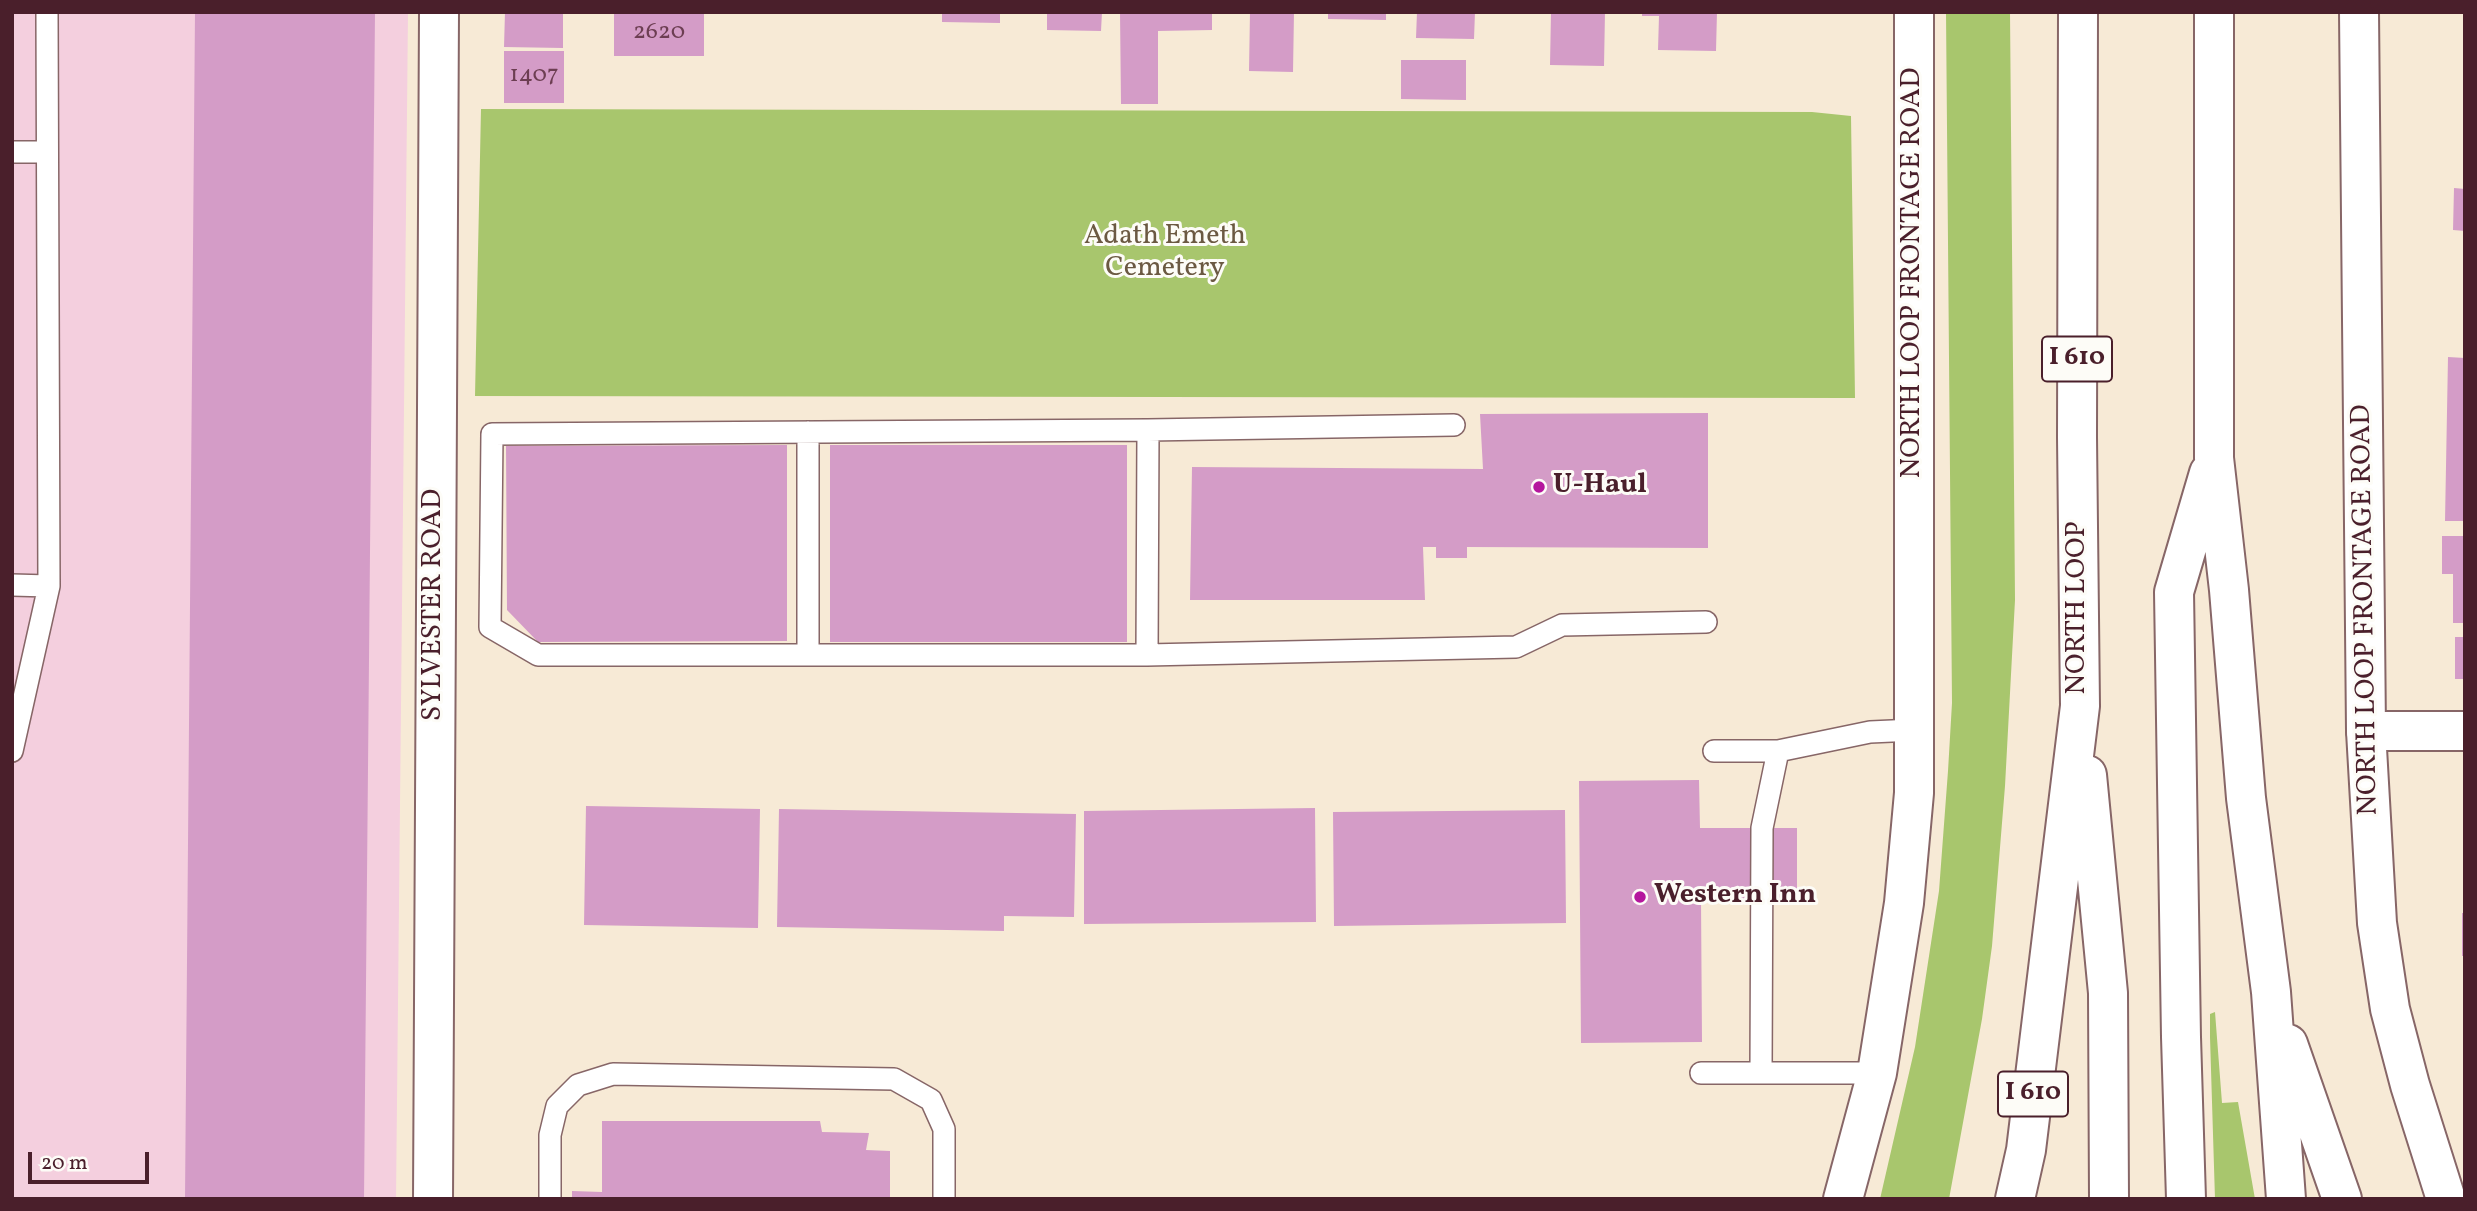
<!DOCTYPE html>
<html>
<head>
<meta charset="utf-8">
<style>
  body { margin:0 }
  #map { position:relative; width:2477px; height:1211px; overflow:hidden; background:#f7ead6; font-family:Vollkorn,serif }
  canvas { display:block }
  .frame { position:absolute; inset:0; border:14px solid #4a1f2b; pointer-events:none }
  .scale { position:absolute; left:28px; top:1152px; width:121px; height:32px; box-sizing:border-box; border:4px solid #4a1f2b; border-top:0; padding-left:9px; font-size:21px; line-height:24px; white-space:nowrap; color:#4a1f2b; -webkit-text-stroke:5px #fdfcf7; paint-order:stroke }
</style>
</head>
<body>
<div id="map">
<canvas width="2477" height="1211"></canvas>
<div class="frame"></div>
<div class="scale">20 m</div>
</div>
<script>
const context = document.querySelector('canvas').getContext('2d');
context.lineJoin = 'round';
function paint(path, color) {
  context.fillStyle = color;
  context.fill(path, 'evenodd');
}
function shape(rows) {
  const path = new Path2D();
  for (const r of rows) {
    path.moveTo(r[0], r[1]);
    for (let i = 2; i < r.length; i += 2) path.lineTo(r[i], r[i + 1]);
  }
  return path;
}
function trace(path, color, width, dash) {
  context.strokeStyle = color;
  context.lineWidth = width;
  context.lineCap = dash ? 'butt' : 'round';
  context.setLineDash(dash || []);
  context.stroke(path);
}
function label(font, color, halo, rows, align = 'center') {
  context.font = font + ' Vollkorn,serif';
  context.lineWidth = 6;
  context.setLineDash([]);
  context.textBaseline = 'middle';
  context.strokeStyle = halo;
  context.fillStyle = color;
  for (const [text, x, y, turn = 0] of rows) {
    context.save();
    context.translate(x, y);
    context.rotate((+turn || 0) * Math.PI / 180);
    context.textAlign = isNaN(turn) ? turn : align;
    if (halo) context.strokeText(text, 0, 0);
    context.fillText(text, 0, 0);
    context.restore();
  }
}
const built = shape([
  [12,12,408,12,396,1199,12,1199]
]);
const green = shape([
  [1946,12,2010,12,2015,600,2005,786,1992,946,1982,1019,1949,1199,1880,1199,1915,1047,1939,891,1948,771,1952,703],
  [481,109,1812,112,1851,116,1855,398,475,396],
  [2215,1012,2222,1103,2238,1102,2255,1199,2215,1199,2210,1037,2210,1014]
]);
const building = shape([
  [195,12,375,12,364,1199,185,1199],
  [505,12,563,12,563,48,504,47],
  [614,12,704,12,704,56,614,56],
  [942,12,1000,12,1000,23,942,22],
  [1047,12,1102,12,1101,31,1047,30],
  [1120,12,1212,12,1212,30,1158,31,1158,104,1121,104],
  [1250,12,1294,12,1293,72,1249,71],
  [1328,12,1386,12,1386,20,1328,19],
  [1417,12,1475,12,1474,39,1416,38],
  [1551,12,1605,12,1604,66,1550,65],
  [1642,12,1717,12,1716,51,1658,50,1659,16,1642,16],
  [504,51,564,51,564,103,504,103],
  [1401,60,1466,60,1466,100,1401,99],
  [2454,188,2465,189,2465,231,2453,230],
  [2448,357,2465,358,2465,521,2445,521],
  [1708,413,1708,548,1467,547,1467,558,1436,558,1436,547,1423,547,1425,600,1190,600,1192,467,1483,469,1480,414],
  [787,445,787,641,538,642,507,610,506,446],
  [830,445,1127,445,1127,642,830,642],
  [2442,536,2465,536,2465,623,2453,623,2453,574,2442,574],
  [2455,637,2465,637,2465,679,2455,679],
  [1699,780,1700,828,1797,828,1797,899,1701,900,1702,1042,1581,1043,1579,781],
  [586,806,760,809,758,928,584,925],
  [1315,808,1316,922,1084,924,1084,811],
  [779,809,1076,814,1074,917,1004,916,1004,931,777,927],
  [1565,810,1566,923,1334,926,1333,812],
  [2462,913,2465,913,2465,956,2462,956],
  [602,1121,820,1121,822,1132,869,1133,866,1150,890,1151,890,1199,572,1199,572,1191,602,1192]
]);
const lane = shape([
  [12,152,47,152],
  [1454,425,1148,430,492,434,490,627,538,655,1147,655,1516,647,1562,625,1706,622],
  [808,432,808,655],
  [12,585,49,586],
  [1147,655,1148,430],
  [12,751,49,586,47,12],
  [1714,751,1778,751,1870,732,1914,730],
  [1701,1073,1877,1073],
  [1761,1073,1762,828,1778,751],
  [550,1199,550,1135,557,1106,578,1085,613,1074,894,1079,931,1100,944,1129,944,1199]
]);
const street = shape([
  [2366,731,2465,731],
  [433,1199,439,12]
]);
const secondary = shape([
  [2359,12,2366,731,2377,923,2390,1009,2410,1085,2446,1199],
  [1843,1199,1877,1073,1904,903,1914,793,1914,12]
]);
const highway = shape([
  [2214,12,2214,458,2229,590,2246,798,2271,992,2286,1199],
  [2087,775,2108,993,2109,1199],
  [2288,1044,2342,1199],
  [2015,1199,2026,1150,2080,706,2077,437,2078,12],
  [2186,1199,2181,1037,2174,592,2209,473]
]);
const markers = [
  [1539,487,7,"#b5179e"],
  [1640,897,7,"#b5179e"]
];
const numberNames = [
  ["2620",659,34],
  ["1407",534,77]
];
const shields = [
  [2077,359,70],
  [2033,1094,70]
];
const shieldNames = [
  ["I 610",2077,359],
  ["I 610",2033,1094]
];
const parkNames = [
  ["Adath Emeth",1165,238],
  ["Cemetery",1165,270]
];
const streetNames = [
  ["NORTH LOOP FRONTAGE ROAD",1914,273,-90],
  ["SYLVESTER ROAD",435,605,-90],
  ["NORTH LOOP",2079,608,-90],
  ["NORTH LOOP FRONTAGE ROAD",2367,610,-91]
];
const poiNames = [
  ["U-Haul",1553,487],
  ["Western Inn",1654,897]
];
paint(built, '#f4cfde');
paint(green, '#a8c66d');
paint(building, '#d49cc7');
trace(lane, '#876667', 24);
trace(street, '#876667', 42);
trace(secondary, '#876667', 42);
trace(highway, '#876667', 42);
trace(lane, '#fff', 21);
trace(street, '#fff', 38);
trace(secondary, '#fff', 38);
trace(highway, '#fff', 38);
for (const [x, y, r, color] of markers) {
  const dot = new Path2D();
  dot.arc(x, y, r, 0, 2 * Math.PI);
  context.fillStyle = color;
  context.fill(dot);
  trace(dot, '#fdfcf7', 2.5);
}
label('24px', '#6c3e52', null, numberNames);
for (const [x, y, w] of shields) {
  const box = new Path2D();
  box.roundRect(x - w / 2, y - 22.5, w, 45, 5);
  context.fillStyle = '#fdfcf7';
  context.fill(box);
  trace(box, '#4a1f2b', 2);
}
label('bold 26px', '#4a1f2b', null, shieldNames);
label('28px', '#6b5942', '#fdfcf7', parkNames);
label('28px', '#4a1f2b', '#fdfcf7', streetNames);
label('bold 28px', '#4a1f2b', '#fdfcf7', poiNames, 'left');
</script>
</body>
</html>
